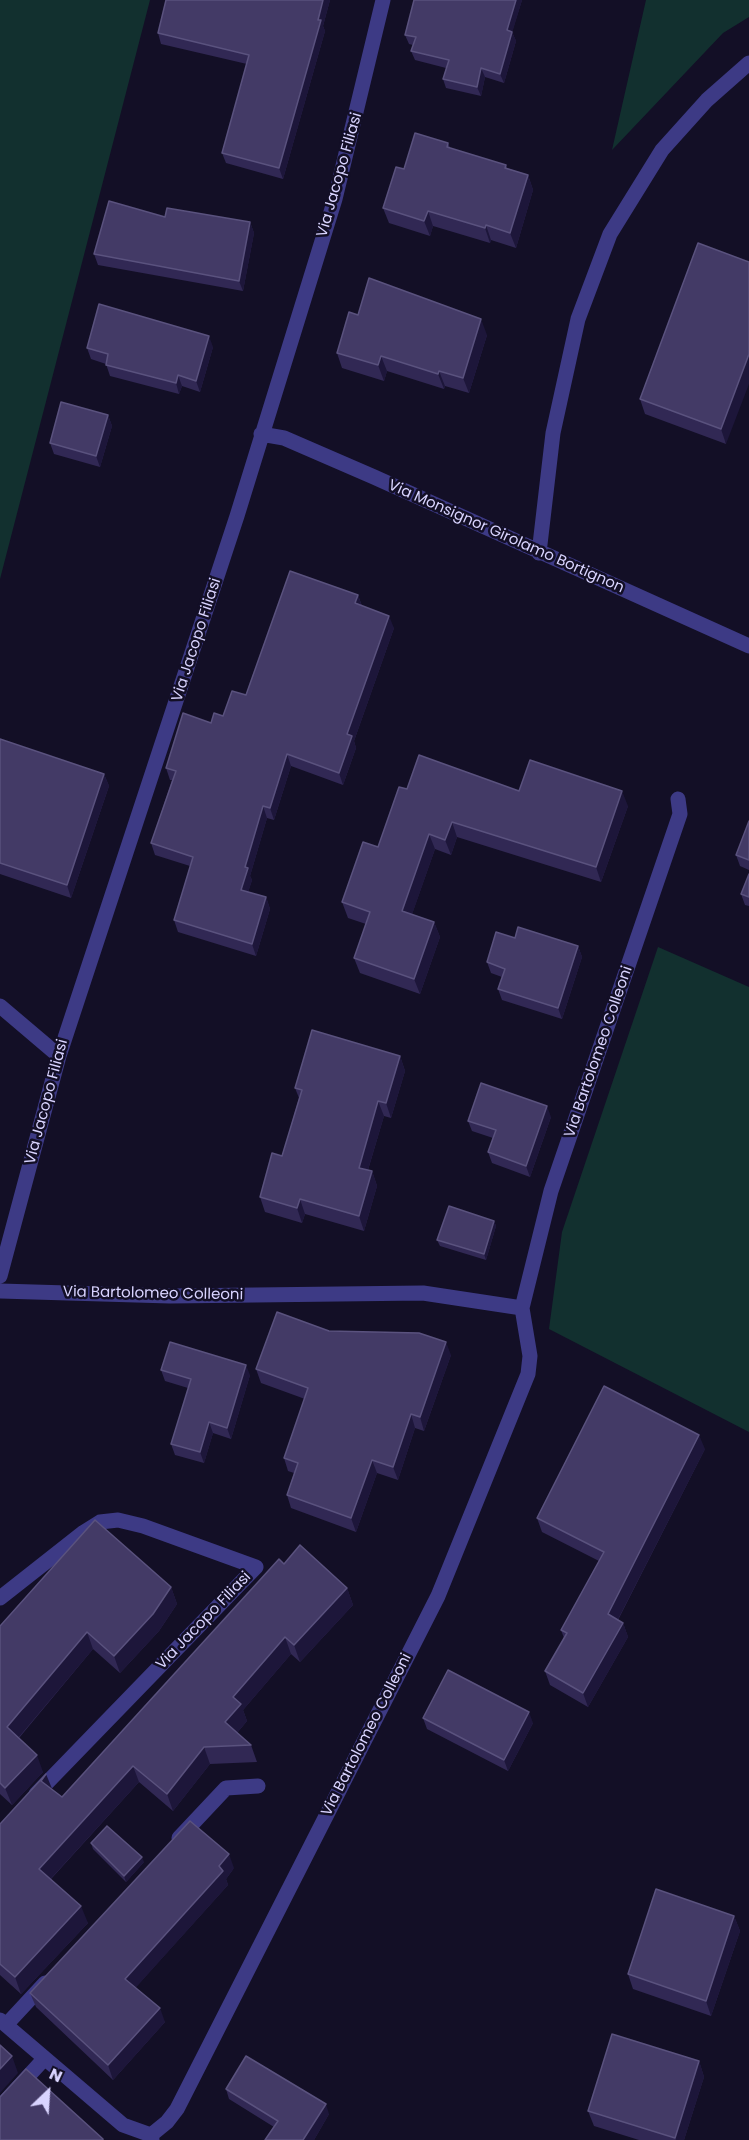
<!DOCTYPE html>
<html>
<head>
<meta charset="utf-8">
<style>
  body { margin:0 }
  #map { position:relative; width:749px; height:2140px; overflow:hidden; background:#130f26; font-family:Poppins,sans-serif }
  canvas { display:block }
  .north { position:absolute; left:18px; top:2062px; width:60px; height:60px; -webkit-text-stroke:4px #130f26; paint-order:stroke; rotate:25deg; font-size:16px; font-weight:700; line-height:24px; text-align:center; color:#d9d4ff }
  .north::after { content:''; display:block; margin:auto; width:21px; height:27px; background:#d9d4ff; clip-path:polygon(50% 0,100% 100%,50% 72%,0 100%) }
</style>
</head>
<body>
<div id="map">
<canvas width="749" height="2140"></canvas>
<div class="north">N</div>
</div>
<script>
const context = document.querySelector('canvas').getContext('2d');
context.lineJoin = 'round';
function paint(path, color) {
  context.fillStyle = color;
  context.fill(path, 'evenodd');
}
function shape(rows) {
  const path = new Path2D();
  for (const r of rows) {
    path.moveTo(r[0], r[1]);
    for (let i = 2; i < r.length; i += 2) path.lineTo(r[i], r[i + 1]);
  }
  return path;
}
function trace(path, color, width, dash) {
  context.strokeStyle = color;
  context.lineWidth = width;
  context.lineCap = dash ? 'butt' : 'round';
  context.setLineDash(dash || []);
  context.stroke(path);
}
function label(font, color, halo, rows, align = 'center') {
  context.font = font + ' Poppins,sans-serif';
  context.lineWidth = 5;
  context.setLineDash([]);
  context.textBaseline = 'middle';
  context.strokeStyle = halo;
  context.fillStyle = color;
  for (const [text, x, y, turn = 0] of rows) {
    context.save();
    context.translate(x, y);
    context.rotate((+turn || 0) * Math.PI / 180);
    context.textAlign = isNaN(turn) ? turn : align;
    if (halo) context.strokeText(text, 0, 0);
    context.fillText(text, 0, 0);
    context.restore();
  }
}
const green = shape([
  [0,0,150,0,0,579],
  [646,0,749,0,749,17,723,33,612,150],
  [658,947,749,987,749,1432,549,1329,562,1232]
]);
const street = shape([
  [261,434,284,438,374,477,749,646],
  [539,553,553,433,578,319,610,234,662,150,707,100,749,63],
  [0,1006,59,1056],
  [0,1276,59,1056,237,516,335,199,383,0],
  [0,1291,170,1296,423,1293,522,1308,530,1356,528,1374,438,1596,177,2109,167,2122,151,2135,152,2140],
  [522,1308,551,1191,680,814,678,799],
  [0,1598,84,1532,100,1522,118,1520,143,1526,256,1567,36,1794],
  [179,1838,226,1788,258,1786],
  [0,2020,123,2125,151,2135],
  [6,2025,45,1983],
  [0,2107,44,2059]
]);
const wall = shape([
  [166,0,330,0,323,26,325,31,283,179,226,163,222,153,247,64,161,44,158,33],
  [414,0,522,0,512,32,516,41,504,83,485,77,481,96,446,88,443,79,446,68,415,60,411,51,413,45,409,44,405,35],
  [448,143,450,148,506,165,507,168,528,175,533,190,516,248,491,240,490,243,433,226,430,236,389,223,383,208,404,169],
  [165,217,250,222,254,233,243,291,98,265,94,254],
  [698,243,726,444,645,414,640,399],
  [358,315,487,335,469,393,445,386,444,389,387,371,384,381,342,368,337,353],
  [213,347,200,392,182,386,179,394,110,376,106,364,91,359,87,348],
  [108,415,112,426,100,467,54,454,50,443],
  [358,595,362,606,394,628,354,741,356,748,343,785,291,766,274,820,267,818,250,876,252,880,248,892,266,897,270,909,256,956,178,932,174,920,190,866,155,855,151,843,172,780,170,780,166,768,211,723,223,716],
  [0,739,104,774,109,786,71,898,0,874],
  [407,789,519,791,628,806,601,882,457,837,451,855,435,849,412,914,434,922,440,937,420,994,360,973,354,958,366,924,348,918,342,902,378,847],
  [749,821,749,870,740,866,736,855],
  [749,874,749,906,745,905,741,894],
  [578,946,582,957,562,1019,502,1000,498,989,502,977,491,973,487,962],
  [400,1056,405,1071,391,1118,384,1116,368,1170,372,1171,377,1186,364,1231,305,1214,302,1223,265,1212,260,1197,282,1156,299,1098,295,1088],
  [551,1117,530,1177,492,1163,488,1152,493,1138,472,1131,468,1121],
  [494,1221,496,1226,486,1260,440,1246,437,1240],
  [329,1331,451,1355,424,1431,415,1428,398,1480,377,1473,356,1532,291,1508,287,1495,294,1473,288,1471,284,1458,305,1399,261,1383,256,1369],
  [161,1370,250,1375,231,1439,213,1433,204,1463,175,1455,171,1444,188,1388,165,1381],
  [705,1449,618,1620,623,1623,628,1637,588,1707,550,1685,545,1671,564,1638,561,1630,599,1561,542,1532,537,1518],
  [284,1564,347,1588,353,1605,300,1662,291,1654,243,1710,247,1721,237,1733,251,1745,257,1762,210,1764,173,1811,139,1782,51,1879,88,1923,21,1994,0,1975,0,1824,52,1790,62,1797],
  [171,1587,177,1604,159,1631,120,1673,93,1649,19,1738,43,1772,12,1805,0,1794,0,1626],
  [423,1718,533,1723,508,1771,427,1729],
  [91,1843,144,1862,126,1882,93,1849],
  [234,1868,226,1879,228,1885,135,1988,165,2022,113,2080,36,2007,30,1993],
  [734,1916,740,1931,711,2016,633,1989,628,1974],
  [699,2061,704,2077,684,2140,639,2140,594,2126,588,2111],
  [226,2089,329,2114,314,2140,265,2140,274,2127,229,2099]
]);
const shadedWall = shape([
  [323,0,330,0,323,26,325,31,283,179,279,168],
  [516,0,522,0,510,40,507,30],
  [512,32,516,41,504,83,500,74],
  [481,68,485,77,481,96,477,87],
  [528,175,533,190,516,248,510,233],
  [428,211,433,226,430,236,424,221],
  [250,222,254,233,243,291,239,281],
  [486,225,491,240,490,243,485,228],
  [481,319,487,335,469,393,463,378],
  [209,336,213,347,200,392,196,381],
  [749,354,749,384,726,444,721,429],
  [381,356,387,371,384,381,378,365],
  [439,371,445,386,444,389,438,374],
  [178,375,182,386,179,394,176,383],
  [108,415,112,426,100,467,96,456],
  [358,595,362,607,355,603],
  [389,616,394,628,354,741,356,748,343,785,339,773,347,734],
  [287,754,291,766,274,820,270,808],
  [104,774,109,786,71,898,67,885],
  [622,791,628,806,601,882,596,867],
  [263,806,267,818,250,876,252,880,245,902,241,890,245,867],
  [452,822,457,837,451,855,445,840],
  [429,834,435,849,408,926,402,911],
  [266,897,270,909,256,956,252,944],
  [434,922,440,937,420,994,414,979],
  [578,946,582,957,562,1019,558,1008],
  [400,1056,405,1071,391,1118,386,1103],
  [378,1101,384,1116,364,1183,359,1168],
  [547,1106,551,1117,530,1177,526,1166],
  [372,1171,377,1186,364,1231,359,1216],
  [300,1199,305,1214,302,1223,297,1208],
  [494,1221,496,1226,486,1260,484,1254],
  [446,1342,451,1355,424,1431,420,1417],
  [246,1365,250,1375,231,1439,227,1428],
  [411,1414,415,1428,398,1480,393,1467],
  [209,1422,213,1433,204,1463,200,1452],
  [699,1435,705,1449,613,1629,608,1614],
  [372,1460,377,1473,356,1532,351,1518],
  [171,1587,177,1604,159,1631,120,1673,114,1656],
  [347,1588,353,1605,300,1662,294,1645],
  [623,1623,628,1637,588,1707,583,1693],
  [87,1632,93,1649,13,1744,7,1727],
  [285,1637,291,1654,243,1710,247,1721,232,1739,225,1722,233,1697],
  [529,1712,533,1723,508,1771,504,1760],
  [204,1747,210,1764,173,1811,167,1794],
  [37,1755,43,1772,12,1805,5,1788],
  [133,1766,139,1782,45,1885,39,1869],
  [46,1774,53,1791,41,1781],
  [229,1854,234,1868,226,1879,228,1885,130,1994,125,1979],
  [142,1857,144,1862,126,1882,124,1876],
  [81,1906,88,1923,21,1994,15,1977],
  [734,1916,740,1931,711,2016,706,2001],
  [160,2008,165,2022,113,2080,108,2065],
  [12,2056,18,2073,0,2093,0,2069],
  [699,2061,704,2077,684,2140,676,2140,675,2138],
  [326,2104,329,2114,314,2140,303,2140]
]);
const building = shape([
  [166,0,323,0,318,20,321,20,279,168,222,153,249,55,158,33,166,0],
  [414,0,516,0,507,30,512,32,500,74,481,68,477,87,443,79,449,60,411,51,416,37,405,35,414,0],
  [415,133,448,143,447,147,506,165,505,168,528,175,510,233,486,225,485,228,428,211,424,221,383,208,396,167,404,169,415,133],
  [109,201,165,217,167,208,250,222,239,281,94,254,109,201],
  [698,243,749,262,749,354,721,429,640,399,698,243],
  [369,278,481,319,463,378,439,371,438,374,381,356,378,365,337,353,349,312,358,315,369,278],
  [99,304,209,336,196,381,178,375,176,383,106,365,108,354,87,348,99,304],
  [61,402,108,415,96,456,50,443,61,402],
  [290,571,358,595,355,603,389,616,347,734,352,736,339,773,287,754,270,808,263,806,245,867,248,868,241,890,266,897,252,944,174,920,193,857,151,843,176,771,166,768,183,713,211,723,214,713,223,716,232,691,246,695,290,571],
  [0,739,104,774,67,885,0,863,0,739],
  [419,755,519,791,530,760,622,791,596,867,452,822,445,840,429,834,402,911,434,922,414,979,354,958,370,912,342,902,363,842,378,847,399,787,407,789,419,755],
  [749,821,749,860,736,855,749,821],
  [749,874,749,897,741,894,749,874],
  [518,927,578,946,558,1008,498,989,505,969,487,962,496,932,515,938,518,927],
  [312,1030,400,1056,386,1103,378,1101,359,1168,372,1171,359,1216,300,1199,297,1208,260,1197,272,1153,282,1156,302,1090,295,1088,312,1030],
  [481,1083,547,1106,526,1166,488,1152,496,1130,468,1121,481,1083],
  [449,1206,494,1221,484,1254,437,1240,449,1206],
  [277,1312,329,1331,419,1333,446,1342,420,1417,411,1414,393,1467,372,1460,351,1518,287,1495,298,1463,284,1458,308,1388,256,1369,277,1312],
  [170,1342,246,1365,227,1428,209,1422,200,1452,171,1444,191,1379,161,1370,170,1342],
  [604,1386,699,1435,608,1614,623,1623,583,1693,545,1671,567,1633,561,1630,604,1552,537,1518,604,1386],
  [95,1520,171,1587,153,1614,114,1656,87,1632,7,1727,37,1755,5,1788,0,1783,0,1626,95,1520],
  [300,1545,347,1588,294,1645,285,1637,233,1697,241,1704,225,1722,251,1745,204,1747,167,1794,133,1766,39,1869,81,1906,15,1977,0,1964,0,1824,46,1774,41,1781,62,1797,279,1559,284,1564,300,1545],
  [448,1670,529,1712,504,1760,423,1718,448,1670],
  [190,1821,229,1854,219,1866,223,1871,125,1979,160,2008,108,2065,30,1993,190,1821],
  [107,1826,142,1857,124,1876,91,1843,107,1826],
  [656,1889,734,1916,706,2001,628,1974,656,1889],
  [612,2034,699,2061,675,2138,588,2111,612,2034],
  [0,2045,12,2056,0,2069,0,2045],
  [246,2056,326,2104,303,2140,265,2140,278,2121,226,2089,246,2056],
  [26,2069,103,2139,103,2140,0,2140,0,2097,26,2069]
]);
const streetNames = [
  ["Via Jacopo Filiasi",340,175,-74],
  ["Via Monsignor Girolamo Bortignon",506,537,24],
  ["Via Jacopo Filiasi",197,640,-72],
  ["Via Bartolomeo Colleoni",599,1052,-71],
  ["Via Jacopo Filiasi",47,1102,-75],
  ["Via Bartolomeo Colleoni",153,1294,1],
  ["Via Jacopo Filiasi",204,1621,-46],
  ["Via Bartolomeo Colleoni",367,1735,-63]
];
paint(green, '#12302f');
trace(street, '#3d3a85', 15);
paint(wall, '#312854');
paint(shadedWall, '#1d163a');
paint(building, '#433a66');
trace(building, '#5a527e', 1.5);
label('15px', '#d9d4ff', '#130f26', streetNames);
</script>
</body>
</html>
